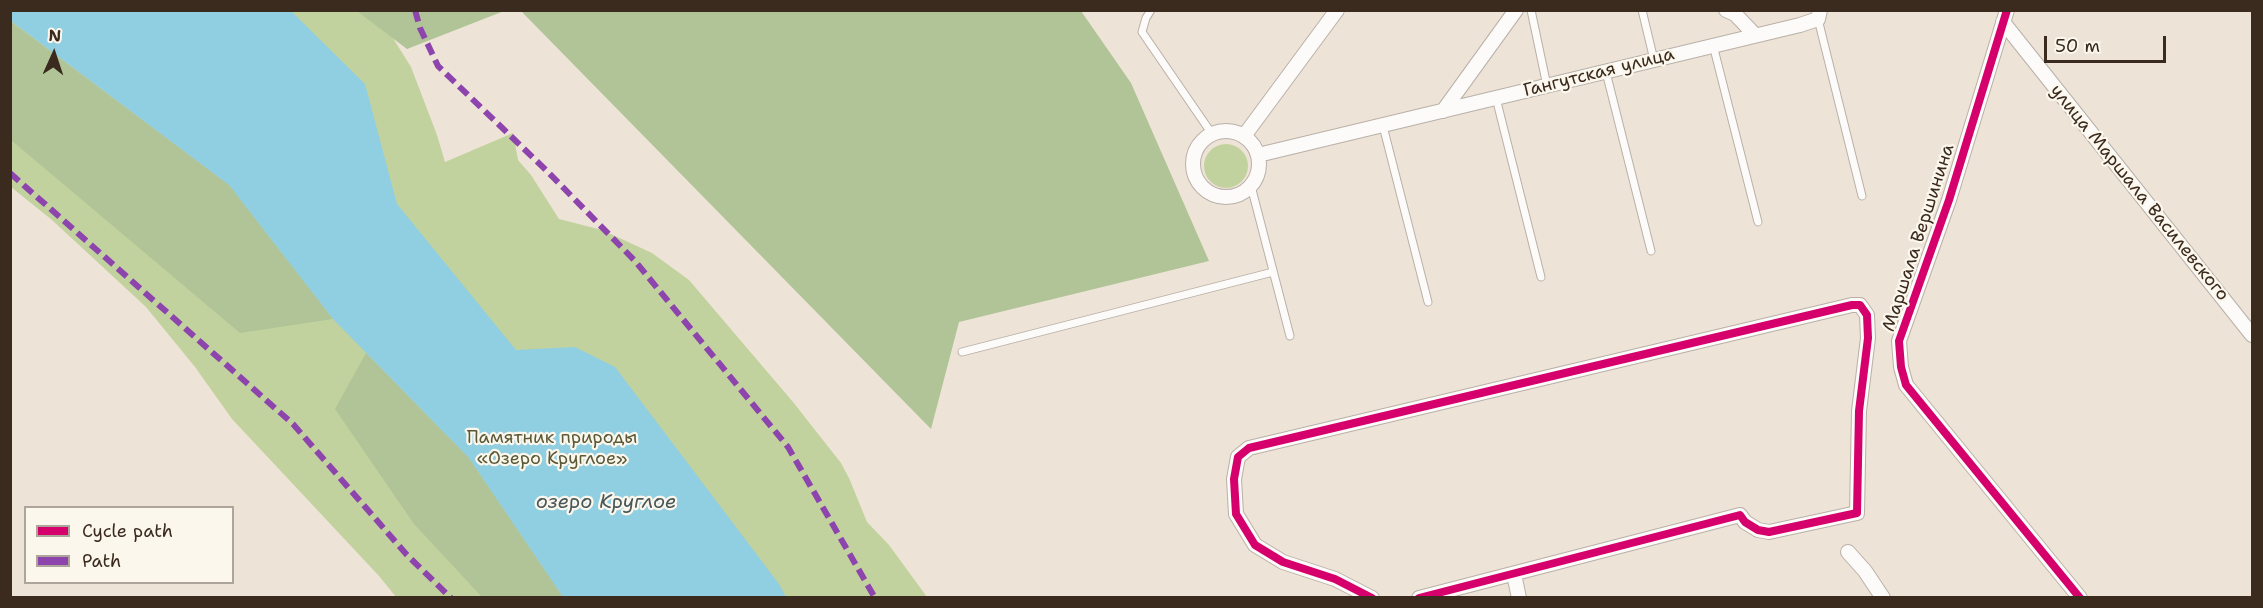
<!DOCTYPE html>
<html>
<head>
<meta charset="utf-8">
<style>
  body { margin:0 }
  #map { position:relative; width:2263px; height:608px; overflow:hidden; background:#eee3d7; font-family:"Shantell Sans",sans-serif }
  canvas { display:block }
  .frame { position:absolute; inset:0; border:12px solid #3b2a1e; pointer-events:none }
  .legend { position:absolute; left:24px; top:506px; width:210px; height:78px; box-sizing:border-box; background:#fbf7ec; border:2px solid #aea59a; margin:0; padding:8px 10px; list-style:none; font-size:18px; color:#3b2a1e }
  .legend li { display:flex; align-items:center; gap:12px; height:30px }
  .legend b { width:30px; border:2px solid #aea59a }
  .north { position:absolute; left:24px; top:24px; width:60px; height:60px; -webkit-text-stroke:4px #fbf7ec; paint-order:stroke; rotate:3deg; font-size:16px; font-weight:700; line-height:24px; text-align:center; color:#3b2a1e }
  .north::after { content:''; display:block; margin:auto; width:21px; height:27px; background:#3b2a1e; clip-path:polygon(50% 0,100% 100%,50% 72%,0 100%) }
  .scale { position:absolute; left:2044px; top:36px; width:122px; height:27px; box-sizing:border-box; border:3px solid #3b2a1e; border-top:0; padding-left:8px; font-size:18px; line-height:21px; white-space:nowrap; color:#3b2a1e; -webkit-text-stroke:4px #fbf7ec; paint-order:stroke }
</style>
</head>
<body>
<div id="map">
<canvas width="2263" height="608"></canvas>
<div class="frame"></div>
<ul class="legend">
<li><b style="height:8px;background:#d6006c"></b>Cycle path</li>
<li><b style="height:8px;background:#8e44ad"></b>Path</li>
</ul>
<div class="north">N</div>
<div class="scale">50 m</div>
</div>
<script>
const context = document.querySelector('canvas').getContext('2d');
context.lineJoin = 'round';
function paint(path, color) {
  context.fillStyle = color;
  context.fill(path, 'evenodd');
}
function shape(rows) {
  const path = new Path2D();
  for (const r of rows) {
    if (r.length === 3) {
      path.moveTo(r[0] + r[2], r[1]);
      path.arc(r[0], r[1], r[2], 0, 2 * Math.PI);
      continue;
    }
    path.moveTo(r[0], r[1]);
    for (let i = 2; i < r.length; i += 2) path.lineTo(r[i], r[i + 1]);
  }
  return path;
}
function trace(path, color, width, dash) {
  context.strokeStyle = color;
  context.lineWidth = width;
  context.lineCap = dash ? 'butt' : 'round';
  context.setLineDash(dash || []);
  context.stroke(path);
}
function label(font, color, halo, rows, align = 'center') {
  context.font = font + ' "Shantell Sans",sans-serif';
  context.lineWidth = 4.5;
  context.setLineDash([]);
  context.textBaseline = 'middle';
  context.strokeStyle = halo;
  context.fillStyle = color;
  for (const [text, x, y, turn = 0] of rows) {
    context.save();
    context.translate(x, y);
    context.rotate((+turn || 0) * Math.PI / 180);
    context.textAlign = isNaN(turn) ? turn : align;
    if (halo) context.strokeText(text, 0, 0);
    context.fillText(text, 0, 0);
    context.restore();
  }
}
const green = shape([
  [10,11,376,11,411,67,437,135,445,162,513,133,518,160,531,175,559,219,602,230,652,253,689,280,793,402,841,463,849,478,867,522,889,545,927,597,396,597,379,576,232,419,195,367,146,307,52,220,11,187],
  [1226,166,22]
]);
const forest = shape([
  [357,11,504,11,407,49],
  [521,11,1081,11,1131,83,1209,261,959,322,931,429],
  [10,21,229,185,333,319,240,333,11,140],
  [366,353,469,458,563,597,482,597,414,524,335,409]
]);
const water = shape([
  [10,11,291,11,365,84,397,204,516,350,575,347,615,367,779,584,786,597,563,597,469,458,333,319,229,185,11,21]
]);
const lane = shape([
  [1151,10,1146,18,1142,32,1212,134],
  [1531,10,1547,86],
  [1642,10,1654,60],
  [1818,19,1862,196],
  [1713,45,1758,222],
  [1606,72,1651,251],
  [1496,98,1541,277],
  [1383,126,1428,302],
  [1251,186,1290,336],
  [962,352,1273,272]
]);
const street = shape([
  [1726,10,1735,14,1755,35],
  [2007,10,1949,200,1899,341,1901,367,1906,385,2080,598],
  [2003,22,2252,335],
  [1443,111,1516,10],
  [1226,164,33],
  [1244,136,1337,10],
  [1258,155,1800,25,1818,19,1820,10],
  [1848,552,1865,571,1883,598],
  [1514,574,1519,598],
  [1372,598,1335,579,1283,562,1255,545,1236,514,1234,479,1238,457,1249,448,1852,305,1860,305,1867,315,1868,338,1859,411,1857,513,1769,532,1758,530,1745,522,1740,515,1419,598]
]);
const quiet = shape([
  [415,10,420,28,438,66,548,172,635,261,788,447,875,598],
  [10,173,293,424,407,555,451,598]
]);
const cycleway = shape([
  [2007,10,1949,200,1899,341,1901,367,1906,385,2080,598],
  [1372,598,1335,579,1283,562,1255,545,1236,514,1234,479,1238,457,1249,448,1852,305,1860,305,1867,315,1868,338,1859,411,1857,513,1769,532,1758,530,1745,522,1740,515,1419,598]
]);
const streetNames = [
  ["Гангутская улица",1599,73,-14],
  ["улица Маршала Василевского",2139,193,51],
  ["Маршала Вершинина",1919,238,-72]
];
const parkNames = [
  ["Памятник природы",552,438],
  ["«Озеро Круглое»",552,459]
];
const waterNames = [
  ["озеро Круглое",606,503]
];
paint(green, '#c2d29e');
paint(forest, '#b0c497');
paint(water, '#90cee1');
trace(lane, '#b9b0a8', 9);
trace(street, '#b9b0a8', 16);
trace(lane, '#fcfbf9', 7);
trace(street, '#fcfbf9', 14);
trace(quiet, '#8e44ad', 6, [12, 6]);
trace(cycleway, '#d6006c', 8);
label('18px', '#3b2a1e', '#fbf7ec', streetNames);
label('18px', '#595837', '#fbf7ec', parkNames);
label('italic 20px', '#48585a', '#fbf7ec', waterNames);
</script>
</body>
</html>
